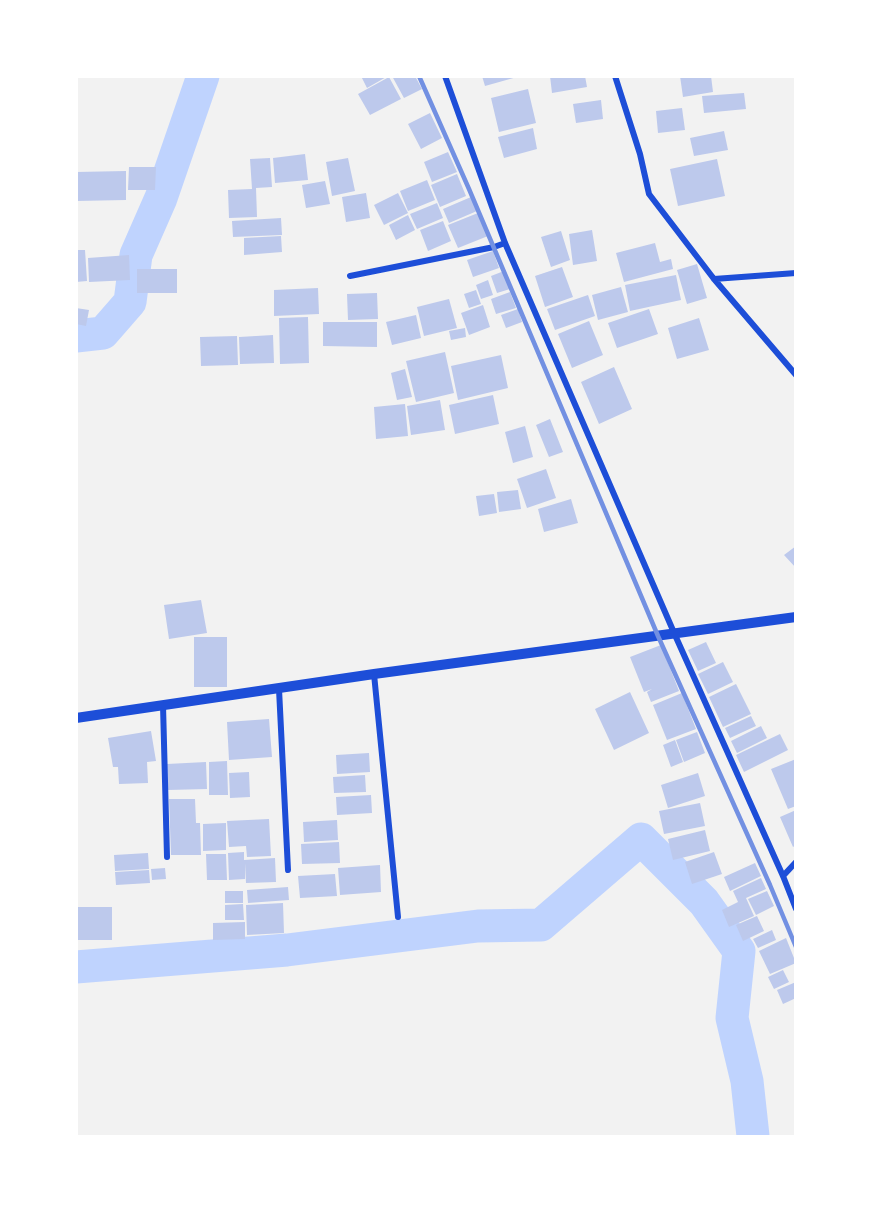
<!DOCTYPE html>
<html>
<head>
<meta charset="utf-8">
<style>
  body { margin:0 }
  #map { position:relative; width:872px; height:1213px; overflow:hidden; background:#f2f2f2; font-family:"Sofia Sans Condensed",sans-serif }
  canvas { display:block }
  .frame { position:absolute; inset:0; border:78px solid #fff; pointer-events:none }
</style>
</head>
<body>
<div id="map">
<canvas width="872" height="1213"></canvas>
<div class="frame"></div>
</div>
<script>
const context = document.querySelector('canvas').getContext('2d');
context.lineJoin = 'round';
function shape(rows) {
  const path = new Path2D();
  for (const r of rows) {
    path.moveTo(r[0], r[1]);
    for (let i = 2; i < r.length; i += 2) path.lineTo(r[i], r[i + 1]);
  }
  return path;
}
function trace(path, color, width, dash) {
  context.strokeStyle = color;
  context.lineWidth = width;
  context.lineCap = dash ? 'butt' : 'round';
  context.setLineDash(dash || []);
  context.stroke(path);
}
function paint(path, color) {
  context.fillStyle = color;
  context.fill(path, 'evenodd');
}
const river = shape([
  [76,336,103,333,130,302,136,255,161,198,203,76],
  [76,967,287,950,478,926,541,925,641,839,704,902,739,951,732,1018,747,1081,753,1136]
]);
const building = shape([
  [361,76,388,76,367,88],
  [392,76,415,76,422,89,404,98],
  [482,76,517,76,517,77,485,86],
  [550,76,585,76,587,87,552,93],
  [680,76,711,76,713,92,683,97],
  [389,77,401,99,370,115,358,94],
  [528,89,536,123,499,132,491,98],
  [744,93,746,109,704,113,702,96],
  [601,100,603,119,576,123,573,104],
  [682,108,685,130,658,133,656,111],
  [430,113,442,138,421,149,408,124],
  [533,128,537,149,504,158,498,137],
  [724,131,728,150,694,156,690,138],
  [448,152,457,172,432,182,424,162],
  [305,154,308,180,275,183,273,158],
  [270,158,272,187,256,188,257,217,229,218,228,190,252,189,250,159],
  [348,158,355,191,332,196,326,162],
  [717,159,725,196,678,206,670,169],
  [129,167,156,167,155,190,128,190],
  [126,171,126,200,76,201,76,172],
  [457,174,466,196,440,207,431,185],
  [427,180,435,200,408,211,400,191],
  [325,181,330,204,306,208,302,185],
  [366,193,370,218,346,222,342,197],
  [398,193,408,213,384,225,374,205],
  [471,197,477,211,449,223,443,209],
  [437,203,443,218,417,229,410,214],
  [478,213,488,236,458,248,448,225],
  [408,215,415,230,396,240,389,225],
  [281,218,282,235,233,237,232,221],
  [443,221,451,241,428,251,420,230],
  [592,230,597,261,573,265,569,234],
  [561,231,570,260,551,267,541,237],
  [281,236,282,252,244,255,244,238],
  [655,243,660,262,671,259,673,269,624,282,616,253],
  [76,250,85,250,87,281,76,282],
  [493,251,499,268,473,277,467,260],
  [129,255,130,280,89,282,88,258],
  [697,264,707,298,687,304,677,270],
  [562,267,573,297,545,307,535,276],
  [137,269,177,269,177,293,137,293],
  [504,271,510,289,497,293,491,276],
  [676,275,681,300,630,311,625,285],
  [488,280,493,295,481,299,476,285],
  [621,287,628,312,598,320,592,295],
  [318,288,319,314,274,316,274,290],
  [476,290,481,304,469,308,464,294],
  [510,292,516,308,496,314,491,299],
  [377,293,378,319,348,320,347,294],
  [588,295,595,316,555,330,547,309],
  [449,299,457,328,424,336,417,307],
  [483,305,490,327,469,335,461,313],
  [76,308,89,310,86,326,76,324],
  [518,309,522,322,506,328,501,315],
  [649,309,658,334,617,348,608,323],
  [416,315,421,338,392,345,386,322],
  [308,317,309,363,280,364,279,318],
  [699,318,709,350,677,359,668,328],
  [589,321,603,355,572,368,558,334],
  [323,322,377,322,377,347,323,346],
  [465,328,466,337,451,340,449,331],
  [273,335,274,363,240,364,239,337],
  [237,336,238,365,201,366,200,337],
  [445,352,454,393,416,402,406,361],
  [501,355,508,388,458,400,451,366],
  [614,367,632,409,599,424,581,382],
  [405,369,412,397,397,400,391,373],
  [493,395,499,424,455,434,449,405],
  [440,400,445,430,411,435,407,406],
  [405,404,408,436,376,439,374,407],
  [550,419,563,452,549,457,536,425],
  [525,426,533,457,513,463,505,432],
  [546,469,556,498,527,508,517,479],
  [518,490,521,509,499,512,497,492],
  [494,494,497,513,479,516,476,496],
  [571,499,578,523,544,532,538,509],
  [796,546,796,568,784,555],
  [201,600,207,633,169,639,164,605],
  [194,637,227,637,227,687,194,687],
  [706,642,716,663,698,671,688,650],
  [661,645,679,691,651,702,647,692,652,689,644,692,630,657],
  [723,662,733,682,708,694,698,674],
  [736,684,751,714,723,727,709,697],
  [630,692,649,733,614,750,595,709],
  [682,693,696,729,667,740,653,705],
  [751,716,756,726,730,738,725,728],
  [269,719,272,757,229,760,227,722],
  [761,726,767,738,737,753,731,741],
  [151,731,156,761,147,762,148,783,119,784,118,767,113,767,108,738],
  [697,732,705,753,684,762,676,740],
  [780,734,788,750,744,772,736,755],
  [675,740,683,762,671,767,663,745],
  [369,753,370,772,337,774,336,755],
  [796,759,796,806,788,809,771,769],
  [227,761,228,795,209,795,209,762],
  [206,762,207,789,168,790,167,764],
  [249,772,250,797,230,798,229,773],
  [698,773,705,796,668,808,661,785],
  [365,775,366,792,334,793,333,777],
  [371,795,372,813,337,815,336,797],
  [169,799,195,799,196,823,200,823,201,855,171,855],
  [700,803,705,826,664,834,659,811],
  [796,810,796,845,793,847,780,817],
  [269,819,271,856,247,857,246,846,229,847,227,821],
  [337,820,338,840,304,842,303,822],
  [226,823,226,850,203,851,203,824],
  [705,830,710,851,673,860,668,839],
  [339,842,340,863,302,864,301,844],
  [244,852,244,860,275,858,276,882,246,883,245,863,245,879,229,880,228,853],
  [714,852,722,874,692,884,685,862],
  [148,853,149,869,115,871,114,855],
  [206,854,226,854,227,880,207,880],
  [755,863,761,876,730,891,724,877],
  [380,865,381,892,340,895,338,868],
  [165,868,166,879,152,880,151,869],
  [149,870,150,883,116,885,115,872],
  [335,874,337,896,300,898,298,876],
  [761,878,766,889,746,898,754,916,729,927,722,910,738,902,733,891],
  [288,887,289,900,248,903,247,890],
  [225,891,243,891,243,903,225,903],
  [767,891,774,906,756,915,748,899],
  [283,903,284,933,247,935,246,905],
  [243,904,244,920,225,920,225,905],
  [76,907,112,907,112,940,76,940],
  [757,916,764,931,743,941,736,925],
  [245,922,245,939,213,940,213,923],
  [772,930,776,940,758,948,753,939],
  [786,938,796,963,770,974,759,951],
  [783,970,789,982,774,989,768,977],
  [796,982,796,998,783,1004,777,990]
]);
const minor = shape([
  [445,76,505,243,675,635,783,876,796,909],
  [615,76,640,154,649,194,714,279,796,375],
  [350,276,494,247,505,243],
  [714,279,796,273],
  [374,674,398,917],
  [279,689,288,870],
  [163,705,167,857],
  [783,876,796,862]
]);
const tertiary = shape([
  [76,718,374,674,796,617]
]);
const rail = shape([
  [419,76,469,189,658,636,770,885,796,947]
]);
trace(river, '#bfd3fe', 33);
paint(building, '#bdc9ec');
trace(minor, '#1d4ed8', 6);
trace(tertiary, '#1d4ed8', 10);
trace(rail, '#7290e2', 4.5);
</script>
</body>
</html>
